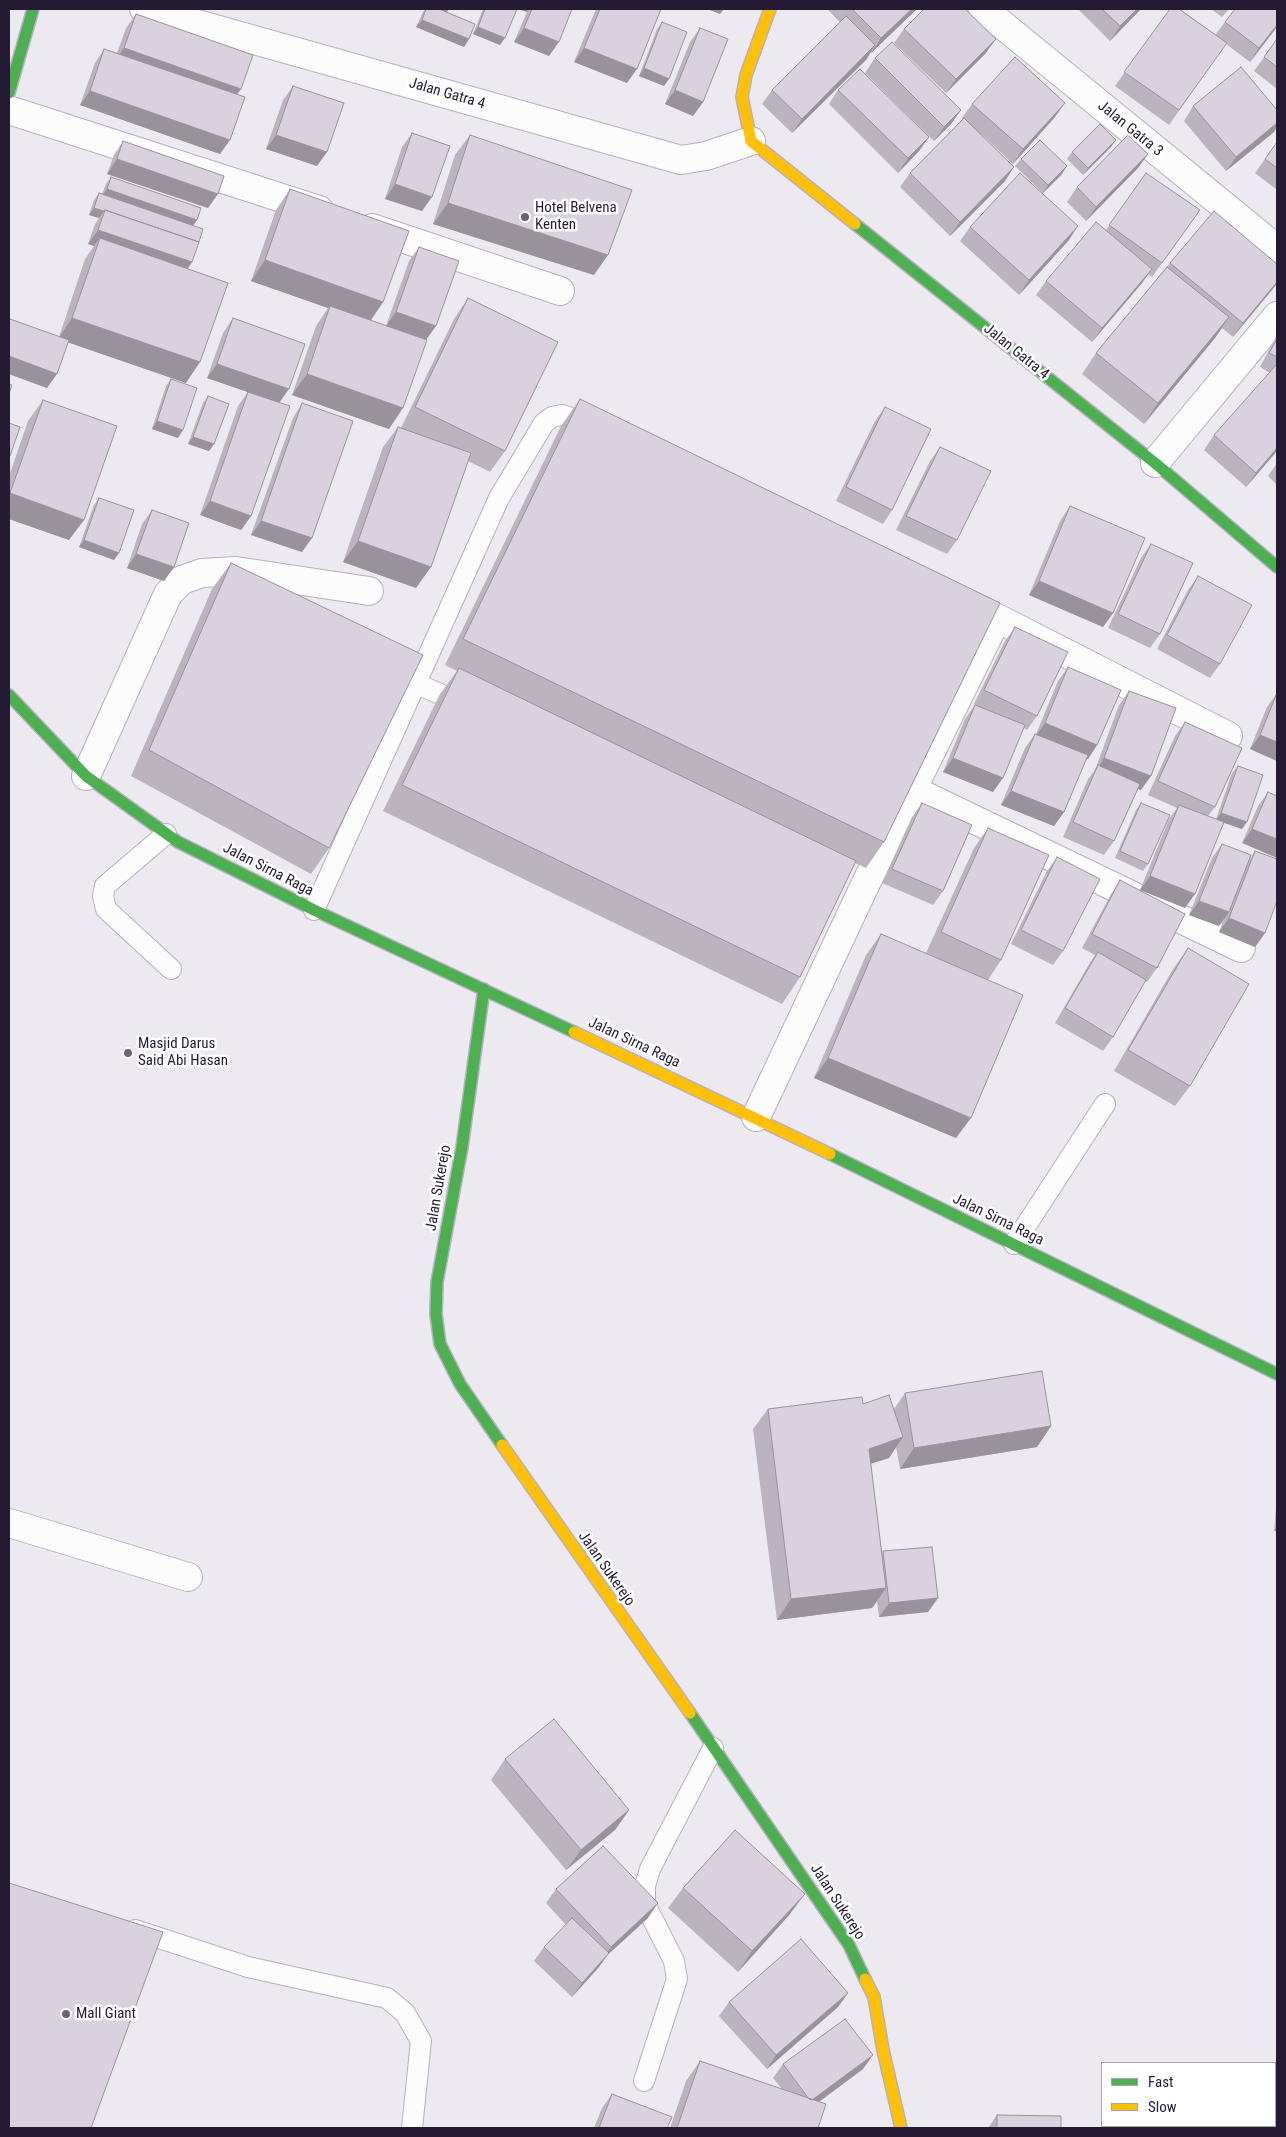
<!DOCTYPE html>
<html>
<head>
<meta charset="utf-8">
<style>
  body { margin:0 }
  #map { position:relative; width:1286px; height:2137px; overflow:hidden; background:#eceaf0; font-family:"Roboto Condensed",sans-serif }
  canvas { display:block }
  .frame { position:absolute; inset:0; border:10px solid #251a34; pointer-events:none }
  .legend { position:absolute; left:1101px; top:2062px; width:175px; height:65px; box-sizing:border-box; background:#fff; border:1px solid #a8a3ae; margin:0; padding:6px 9px; list-style:none; font-size:15px; color:#251a34 }
  .legend li { display:flex; align-items:center; gap:10px; height:25px }
  .legend b { width:25px; border:1px solid #a8a3ae }
</style>
</head>
<body>
<div id="map">
<canvas width="1286" height="2137"></canvas>
<div class="frame"></div>
<ul class="legend">
<li><b style="height:6px;background:#4caf50"></b>Fast</li>
<li><b style="height:6px;background:#ffc107"></b>Slow</li>
</ul>
</div>
<script>
const context = document.querySelector('canvas').getContext('2d');
context.lineJoin = 'round';
function shape(rows) {
  const path = new Path2D();
  for (const r of rows) {
    path.moveTo(r[0], r[1]);
    for (let i = 2; i < r.length; i += 2) path.lineTo(r[i], r[i + 1]);
  }
  return path;
}
function trace(path, color, width, dash) {
  context.strokeStyle = color;
  context.lineWidth = width;
  context.lineCap = dash ? 'butt' : 'round';
  context.setLineDash(dash || []);
  context.stroke(path);
}
function paint(path, color) {
  context.fillStyle = color;
  context.fill(path, 'evenodd');
}
function label(font, color, halo, rows, align = 'center') {
  context.font = font + ' "Roboto Condensed",sans-serif';
  context.lineWidth = 5;
  context.setLineDash([]);
  context.textBaseline = 'middle';
  context.strokeStyle = halo;
  context.fillStyle = color;
  for (const [text, x, y, turn = 0] of rows) {
    context.save();
    context.translate(x, y);
    context.rotate((+turn || 0) * Math.PI / 180);
    context.textAlign = isNaN(turn) ? turn : align;
    if (halo) context.strokeText(text, 0, 0);
    context.fillText(text, 0, 0);
    context.restore();
  }
}
const lane = shape([
  [417,684,465,705],
  [166,834,105,886,103,896,106,909,171,969],
  [314,910,499,498,544,423,552,417,562,415,593,426],
  [1014,1244,1105,1104],
  [135,1930,248,1967,387,1998,405,2013,421,2041,412,2128],
  [644,2081,677,1979,674,1961,645,1904,645,1886,650,1869,713,1748]
]);
const street = shape([
  [144,9,681,160,706,156,751,141],
  [983,9,1277,249],
  [9,110,319,210],
  [372,228,560,291],
  [1155,463,1277,316],
  [86,776,168,594,182,580,202,573,236,571,369,591],
  [913,790,1241,948],
  [756,1117,865,885,997,618,1228,736],
  [9,1523,188,1577]
]);
const fast = shape([
  [9,93,33,9],
  [855,224,1155,463,1277,567],
  [9,695,86,776,178,842,314,910,574,1032],
  [484,989,462,1147,437,1282,436,1314,440,1344,460,1384,502,1445],
  [830,1154,1277,1374],
  [690,1713,849,1945,865,1979]
]);
const slow = shape([
  [770,9,746,75,742,97,751,141,855,224],
  [574,1032,830,1154],
  [502,1445,690,1713],
  [865,1979,874,1997,883,2050,901,2128]
]);
const wall = shape([
  [425,9,449,9,447,12,469,39,464,47,416,27,423,12],
  [483,9,517,9,500,45,473,34],
  [518,9,572,9,549,56,514,42,527,12],
  [596,9,661,9,627,83,574,62],
  [827,9,917,9,871,53,871,52,866,60,792,133,762,104,772,90,840,22],
  [1078,9,1141,9,1110,41],
  [1170,9,1181,9,1181,10,1215,35,1225,22,1277,27,1250,62,1226,44,1169,125,1115,86],
  [1211,9,1229,9,1222,17],
  [136,14,237,94,220,154,80,105,95,63,104,49,117,53,126,28],
  [662,22,664,86,639,76,657,29],
  [700,28,703,102,693,116,665,104,690,42],
  [904,29,986,53,946,93,894,43],
  [1277,39,1277,89,1254,71],
  [875,58,961,110,951,124,934,141,865,73],
  [293,86,317,166,266,149,283,100],
  [838,90,929,137,919,151,898,173,829,104],
  [972,104,1055,117,1013,164,981,134,1005,181,950,236,900,187,910,173,963,119,962,118],
  [1193,106,1274,132,1226,171,1184,121],
  [412,133,422,211,385,199,402,147],
  [470,135,594,275,433,224,455,155],
  [123,141,208,208,107,174,114,155],
  [1277,142,1277,190,1255,173],
  [1111,147,1083,175,1067,159,1072,152],
  [1148,154,1138,168,1086,221,1067,202,1077,187],
  [1021,159,1062,174,1043,193,1015,166],
  [1146,173,1200,210,1152,277,1148,274,1142,283,1092,342,1036,295,1046,281,1106,230],
  [111,177,197,220,193,225,192,262,188,269,186,383,68,342,47,388,9,374,9,321,10,319,59,337,85,259,94,246,88,244,95,224,99,218,89,215,94,200,99,193,102,194,106,184],
  [290,189,383,302,371,320,386,326,409,261,419,247,426,340,389,429,292,395,316,326,328,308,251,281,276,210],
  [970,227,1069,240,1019,295,960,241],
  [1170,263,1277,284,1233,337,1222,328,1215,338,1144,424,1082,374,1096,353],
  [468,298,505,451,490,472,468,461,416,588,343,562,383,447,398,427,401,428,454,319],
  [233,318,280,403,251,516,241,530,200,515,238,406,248,392,207,378,223,333],
  [1277,335,1277,451,1246,487,1204,450,1214,435,1270,373,1260,367],
  [171,379,178,438,152,429,166,386],
  [208,396,214,444,209,451,188,444,203,403],
  [580,399,884,842,866,868,855,863,800,977,782,1004,383,811,440,694,457,671,445,665,561,426],
  [43,400,69,540,9,519,9,476,28,421],
  [302,403,302,552,251,535,293,418],
  [885,407,892,510,883,524,836,501,875,421],
  [940,447,957,540,947,554,896,530,930,461],
  [1277,463,1277,485,1268,476],
  [99,498,114,560,79,547,94,505],
  [1070,506,1113,613,1103,627,1029,595,1060,521],
  [152,510,174,567,164,581,127,568,142,524],
  [1151,544,1160,634,1150,648,1108,628,1141,558],
  [231,563,329,848,311,874,131,776,212,589],
  [1198,576,1220,664,1210,678,1157,649,1188,590],
  [1015,627,1037,716,1027,730,1024,728,993,792,943,772,965,719,975,705,979,706,974,704,1005,641],
  [1068,667,1097,745,1088,759,1086,759,1064,812,1054,826,1001,805,1025,748,1035,734,1036,734,1058,681],
  [1129,691,1141,790,1138,789,1114,841,1104,855,1063,837,1088,779,1095,770,1119,705],
  [1277,693,1277,761,1250,749,1267,707],
  [1185,722,1215,807,1208,816,1216,819,1232,773,1238,766,1242,829,1224,823,1185,908,1140,890,1169,819,1177,808,1148,795,1175,736],
  [1268,792,1277,796,1242,843,1258,806],
  [922,803,943,891,933,905,882,883,912,817],
  [1141,803,1148,864,1143,871,1115,858,1136,810],
  [988,828,1001,960,988,980,956,1138,814,1078,866,955,881,934,950,964,926,953,974,848],
  [1222,844,1250,859,1255,851,1265,933,1255,947,1219,932,1224,918,1219,926,1189,915,1212,858],
  [1057,857,1063,951,1053,965,1011,944,1047,871],
  [1120,880,1157,968,1147,982,1145,981,1113,1037,1103,1051,1055,1023,1088,966,1095,955,1082,948,1111,894],
  [1188,948,1190,1086,1175,1106,1114,1071,1173,969],
  [905,1393,1051,1426,1037,1447,900,1469,896,1447,889,1458,870,1464,882,1553,883,1551,938,1598,928,1612,879,1617,877,1601,872,1608,777,1620,753,1429,768,1409,863,1404,894,1409],
  [1277,1496,1277,1531,1274,1531],
  [505,1759,629,1810,615,1830,566,1870,491,1780],
  [683,1888,790,1914,738,1972,668,1908],
  [556,1889,648,1918,609,1953,599,1967,572,1997,534,1961,544,1947,566,1925,546,1903],
  [848,1993,838,2007,767,2069,719,2016,729,2002],
  [700,2061,782,2089,773,2078,783,2064,863,2069,819,2102,818,2128,670,2128,686,2081],
  [612,2094,667,2128,594,2128,602,2108],
  [997,2115,1061,2128,988,2128]
]);
const shadedWall = shape([
  [434,9,449,9,446,13],
  [518,9,529,9,527,12],
  [707,9,724,9,720,14],
  [912,9,917,9,871,53,881,38],
  [1137,9,1141,9,1110,41,1120,26],
  [422,20,469,39,464,47,416,27],
  [1277,25,1277,27,1250,62,1259,48],
  [478,27,505,38,500,45,473,34],
  [524,28,559,42,549,56,514,42],
  [996,39,986,53,946,93,956,79],
  [875,45,866,60,792,133,802,119],
  [124,48,241,89,231,103,114,62],
  [584,48,637,69,627,83,574,62],
  [644,68,669,79,664,86,639,76],
  [675,90,703,102,693,116,665,104],
  [90,91,230,140,220,154,80,105],
  [1065,103,1055,117,1013,164,1023,149],
  [961,110,951,124,934,141,944,127],
  [1277,123,1277,127,1274,132,1226,171,1236,157],
  [276,135,327,152,317,166,266,149],
  [929,137,919,151,898,173,908,158],
  [1116,140,1111,147,1083,175,1088,168],
  [1148,154,1138,168,1086,221,1096,207],
  [117,159,218,194,208,208,107,174],
  [1067,166,1062,174,1043,193,1048,185],
  [1014,167,1005,181,950,236,960,222],
  [395,184,432,197,422,211,385,199],
  [107,189,197,220,192,227,102,196],
  [448,203,608,255,594,275,433,224],
  [94,208,104,211,99,218,89,215],
  [1078,226,1069,240,1019,295,1029,280],
  [98,230,192,262,182,276,100,238,94,246,88,244],
  [265,260,383,302,369,323,330,306,328,308,251,281],
  [1152,269,1142,283,1092,342,1102,328],
  [1277,282,1276,285,1233,337,1243,323],
  [396,312,436,326,426,340,386,326],
  [1229,317,1215,338,1144,424,1158,403],
  [72,318,200,362,186,383,58,339],
  [9,356,57,374,47,388,9,374],
  [217,364,289,389,279,403,207,378],
  [307,374,403,408,389,429,292,395],
  [157,421,183,430,178,438,152,429],
  [193,437,214,444,209,451,188,444],
  [1277,448,1277,451,1246,487,1256,473],
  [10,493,84,520,69,540,9,519,9,495],
  [210,501,251,516,241,530,200,515],
  [261,521,312,538,302,552,251,535],
  [84,540,119,553,114,560,79,547],
  [358,541,431,567,416,588,343,562],
  [136,554,174,567,164,581,127,568],
  [1039,581,1113,613,1103,627,1029,595],
  [1045,723,1097,745,1088,759,1035,737],
  [1260,735,1277,742,1277,761,1250,749],
  [953,758,1003,778,993,792,943,772],
  [1104,758,1151,776,1141,790,1095,773],
  [1011,791,1064,812,1054,826,1001,805],
  [1221,813,1247,822,1242,829,1216,820],
  [1252,829,1277,839,1277,858,1242,843],
  [1150,876,1195,894,1185,908,1140,890],
  [1199,901,1229,912,1219,926,1189,915],
  [1229,918,1265,933,1255,947,1219,932],
  [828,1058,971,1118,956,1138,814,1078],
  [1051,1426,1037,1447,900,1469,914,1448],
  [903,1437,889,1458,854,1469,869,1449],
  [1277,1526,1277,1531,1274,1531],
  [886,1588,872,1608,777,1620,791,1599],
  [938,1598,928,1612,879,1617,889,1603],
  [629,1810,615,1830,566,1870,581,1850],
  [805,1894,790,1914,738,1972,752,1951],
  [658,1903,648,1918,601,1961,611,1947],
  [609,1953,599,1967,572,1997,582,1983],
  [848,1993,838,2007,767,2069,776,2055],
  [873,2055,863,2069,801,2115,811,2101]
]);
const building = shape([
  [426,9,439,9,475,24,469,39,422,20,426,9],
  [485,9,517,9,505,38,478,27,485,9],
  [532,9,572,9,559,42,524,28,532,9],
  [600,9,661,9,637,69,584,48,600,9],
  [852,9,912,9,881,38,852,9],
  [924,9,965,9,996,39,956,79,904,29,924,9],
  [1102,9,1137,9,1120,26,1102,9],
  [1170,9,1179,9,1227,43,1179,110,1124,72,1170,9],
  [1235,9,1277,9,1277,25,1259,48,1225,22,1235,9],
  [136,14,253,55,241,89,124,48,136,14],
  [846,16,875,45,802,119,772,90,846,16],
  [662,22,687,32,669,79,644,68,662,22],
  [700,28,728,39,703,102,675,90,700,28],
  [1277,39,1277,67,1264,57,1277,39],
  [892,42,961,110,944,127,875,58,892,42],
  [104,49,245,97,230,140,90,91,104,49],
  [1015,57,1065,103,1023,149,972,104,1015,57],
  [1241,67,1277,110,1277,123,1236,157,1193,106,1241,67],
  [860,69,929,137,908,158,838,90,860,69],
  [293,86,344,103,327,152,276,135,293,86],
  [964,118,1014,167,960,222,910,173,964,118],
  [1100,124,1116,140,1088,168,1072,152,1100,124],
  [412,133,450,146,432,197,395,184,412,133],
  [470,135,632,190,608,255,448,203,470,135],
  [1128,135,1148,154,1096,207,1077,187,1128,135],
  [1040,140,1067,166,1048,185,1021,159,1040,140],
  [123,141,224,176,218,194,117,159,123,141],
  [1277,142,1277,168,1265,159,1277,142],
  [1020,173,1078,226,1029,280,970,227,1020,173],
  [1146,173,1200,210,1162,263,1109,225,1146,173],
  [111,177,201,208,197,220,107,189,111,177],
  [290,189,409,231,383,302,265,260,290,189],
  [99,193,203,229,199,242,105,210,104,211,94,208,99,193],
  [105,210,199,242,192,262,98,230,105,210],
  [1214,211,1277,264,1277,282,1243,323,1170,263,1214,211],
  [1096,222,1152,269,1102,328,1046,281,1096,222],
  [100,238,228,283,200,362,72,318,100,238],
  [419,247,459,261,436,326,396,312,419,247],
  [1167,267,1229,317,1158,403,1096,353,1167,267],
  [468,298,558,342,505,451,415,407,468,298],
  [330,306,427,340,403,408,307,374,330,306],
  [233,318,305,344,289,389,217,364,233,318],
  [10,319,69,340,57,374,9,356,9,322,10,319],
  [1277,339,1277,357,1269,353,1277,339],
  [1277,364,1277,448,1256,473,1214,435,1277,364],
  [171,379,197,388,183,430,157,421,171,379],
  [9,384,12,385,9,394,9,384],
  [248,392,290,406,251,516,210,501,248,392],
  [208,396,229,404,214,444,193,437,208,396],
  [580,399,1000,603,884,842,463,639,580,399],
  [43,400,117,426,84,520,10,493,43,400],
  [302,403,353,421,312,538,261,521,302,403],
  [885,407,931,429,892,510,846,487,885,407],
  [9,423,20,427,10,456,9,456,9,423],
  [398,427,471,453,431,567,358,541,398,427],
  [940,447,991,471,957,540,906,516,940,447],
  [99,498,134,510,119,553,84,540,99,498],
  [1070,506,1145,538,1113,613,1039,581,1070,506],
  [152,510,189,523,174,567,136,554,152,510],
  [1151,544,1193,563,1160,634,1118,614,1151,544],
  [231,563,423,655,329,848,149,750,231,563],
  [1198,576,1252,605,1220,664,1167,635,1198,576],
  [1015,627,1068,652,1037,716,984,690,1015,627],
  [1068,667,1121,690,1097,745,1045,723,1068,667],
  [459,668,856,861,800,977,402,785,459,668],
  [1129,691,1176,708,1151,776,1104,758,1129,691],
  [1277,693,1277,742,1260,735,1277,693],
  [975,705,1025,725,1003,778,953,758,975,705],
  [1185,722,1242,748,1215,807,1158,781,1185,722],
  [1035,734,1088,755,1064,812,1011,791,1035,734],
  [1098,765,1140,784,1114,841,1073,822,1098,765],
  [1238,766,1263,775,1247,822,1221,813,1238,766],
  [1268,792,1277,796,1277,839,1252,829,1268,792],
  [922,803,972,825,943,891,892,869,922,803],
  [1141,803,1170,815,1148,864,1120,851,1141,803],
  [1179,805,1224,822,1195,894,1150,876,1179,805],
  [988,828,1049,855,1001,960,941,932,988,828],
  [1222,844,1251,855,1229,912,1199,901,1222,844],
  [1255,851,1277,859,1277,901,1265,933,1229,918,1255,851],
  [1057,857,1100,879,1063,951,1021,930,1057,857],
  [1120,880,1185,914,1157,968,1092,934,1120,880],
  [881,934,1023,995,971,1118,828,1058,881,934],
  [1188,948,1249,984,1190,1086,1128,1050,1188,948],
  [1098,952,1146,980,1113,1037,1065,1008,1098,952],
  [1042,1371,1051,1426,914,1448,905,1393,1042,1371],
  [889,1395,903,1437,869,1449,886,1588,791,1599,768,1409,862,1397,863,1404,889,1395],
  [932,1547,938,1598,889,1603,883,1551,932,1547],
  [554,1719,629,1810,581,1850,505,1759,554,1719],
  [735,1830,805,1894,752,1951,683,1888,735,1830],
  [603,1846,658,1903,611,1947,556,1889,603,1846],
  [9,1883,163,1932,91,2128,9,2128,9,1883],
  [572,1918,609,1953,582,1983,544,1947,572,1918],
  [801,1939,848,1993,776,2055,729,2002,801,1939],
  [845,2019,873,2055,812,2100,809,2099,783,2064,845,2019],
  [700,2061,826,2104,818,2128,677,2128,700,2061],
  [612,2094,672,2117,667,2128,599,2128,612,2094],
  [997,2115,1061,2116,1061,2128,997,2128,997,2115]
]);
const markers = [
  [525,217,5,"#6b6376"],
  [128,1053,5,"#6b6376"],
  [66,2014,5,"#6b6376"]
];
const streetNames = [
  ["Jalan Gatra 4",447,94,16],
  ["Jalan Gatra 3",1130,129,39],
  ["Jalan Gatra 4",1016,352,39],
  ["Jalan Sirna Raga",268,870,27],
  ["Jalan Sirna Raga",634,1043,25],
  ["Jalan Sukerejo",439,1188,-80],
  ["Jalan Sirna Raga",998,1220,26],
  ["Jalan Sukerejo",606,1569,55],
  ["Jalan Sukerejo",837,1902,57]
];
const poiNames = [
  ["Hotel Belvena",535,208],
  ["Kenten",535,225],
  ["Masjid Darus",138,1044],
  ["Said Abi Hasan",138,1061],
  ["Mall Giant",76,2014]
];
trace(lane, '#b6b0bf', 22);
trace(street, '#b6b0bf', 30);
trace(fast, '#b6b0bf', 14);
trace(slow, '#b6b0bf', 14);
trace(lane, '#fcfcfd', 20);
trace(street, '#fcfcfd', 28);
trace(fast, '#4caf50', 11);
trace(slow, '#ffc107', 11);
paint(wall, '#bbb4bf');
paint(shadedWall, '#99929b');
paint(building, '#dad1de');
trace(building, '#99929b', 1);
for (const [x, y, r, color] of markers) {
  const dot = new Path2D();
  dot.arc(x, y, r, 0, 2 * Math.PI);
  context.fillStyle = color;
  context.fill(dot);
  trace(dot, '#fff', 2);
}
label('15px', '#251a34', '#fff', streetNames);
label('15px', '#251a34', '#fff', poiNames, 'left');
</script>
</body>
</html>
